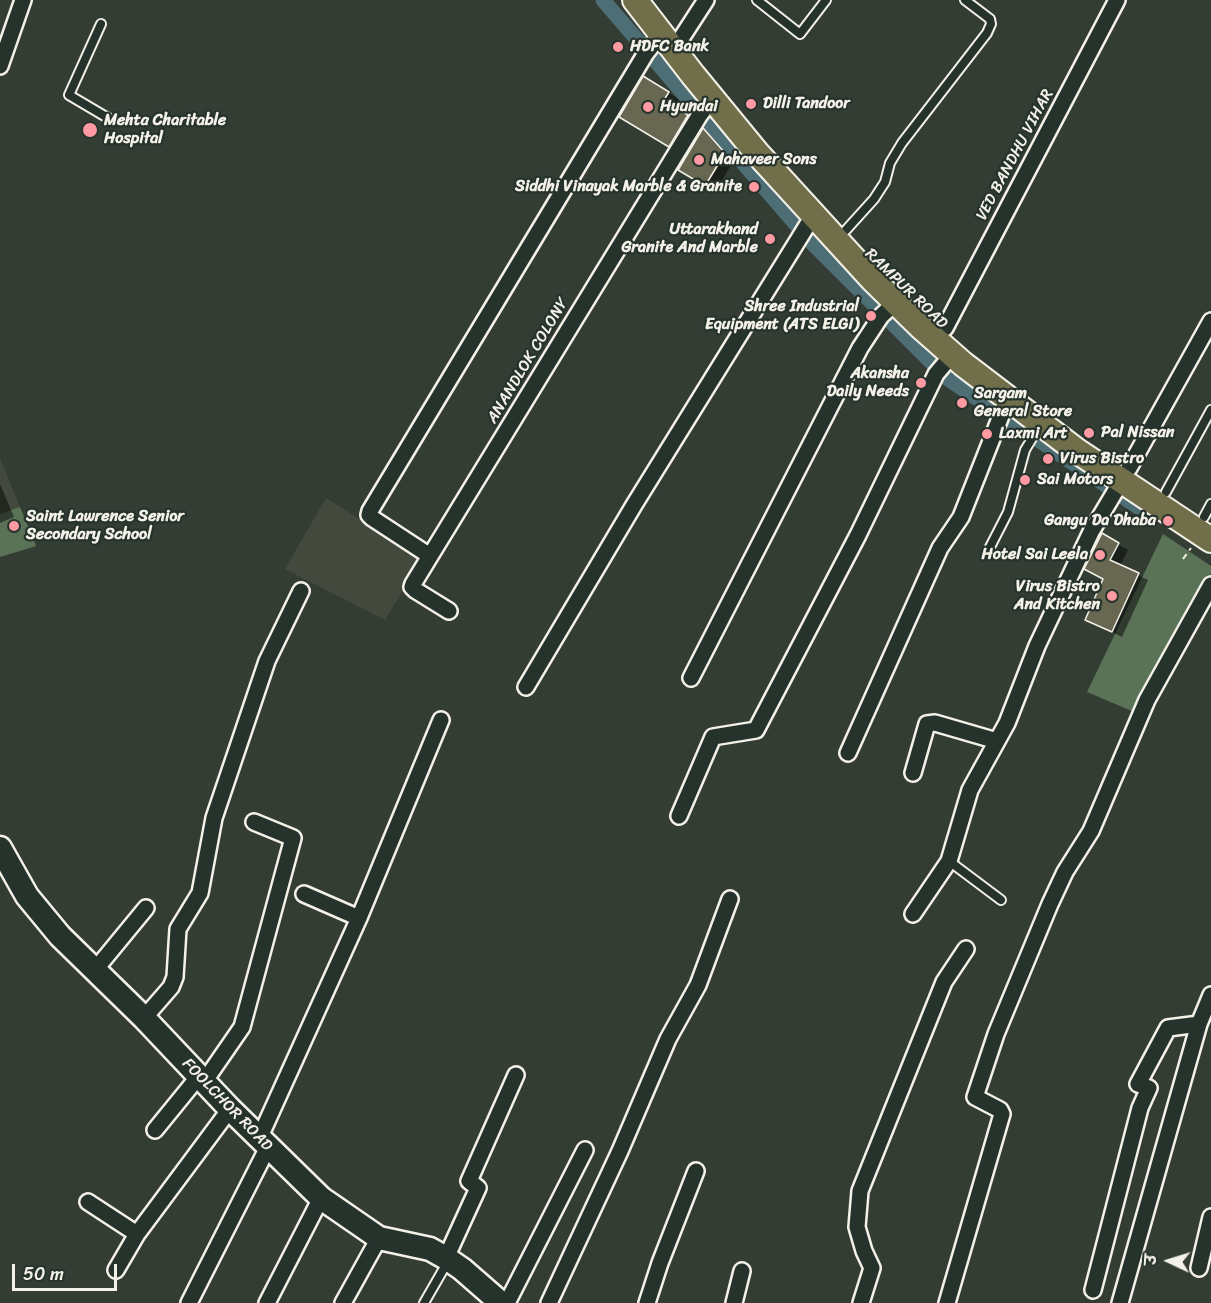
<!DOCTYPE html>
<html>
<head>
<meta charset="utf-8">
<style>
  body { margin:0 }
  #map { position:relative; width:1211px; height:1303px; overflow:hidden; background:#333d34; font-family:Sriracha,"Playpen Sans Deva",sans-serif }
  canvas { display:block }
  .north { position:absolute; left:1139px; top:1231px; width:60px; height:60px; -webkit-text-stroke:4px #26332d; paint-order:stroke; rotate:274deg; font-size:16px; font-weight:700; line-height:24px; text-align:center; color:#f4f1e8 }
  .north::after { content:''; display:block; margin:auto; width:21px; height:27px; background:#f4f1e8; clip-path:polygon(50% 0,100% 100%,50% 72%,0 100%) }
  .scale { position:absolute; left:12px; top:1264px; width:105px; height:27px; box-sizing:border-box; border:3px solid #f4f1e8; border-top:0; padding-left:8px; font-size:18px; line-height:21px; white-space:nowrap; color:#f4f1e8; -webkit-text-stroke:4px #26332d; paint-order:stroke }
</style>
</head>
<body>
<div id="map">
<canvas width="1211" height="1303"></canvas>
<div class="north">उ</div>
<div class="scale">50 m</div>
</div>
<script>
const context = document.querySelector('canvas').getContext('2d');
context.lineJoin = 'round';
function paint(path, color) {
  context.fillStyle = color;
  context.fill(path, 'evenodd');
}
function shape(rows) {
  const path = new Path2D();
  for (const r of rows) {
    path.moveTo(r[0], r[1]);
    for (let i = 2; i < r.length; i += 2) path.lineTo(r[i], r[i + 1]);
  }
  return path;
}
function trace(path, color, width, dash) {
  context.strokeStyle = color;
  context.lineWidth = width;
  context.lineCap = dash ? 'butt' : 'round';
  context.setLineDash(dash || []);
  context.stroke(path);
}
function label(font, color, halo, rows, align = 'center') {
  context.font = font + ' Sriracha,sans-serif';
  context.lineWidth = 4.5;
  context.setLineDash([]);
  context.textBaseline = 'middle';
  context.strokeStyle = halo;
  context.fillStyle = color;
  for (const [text, x, y, turn = 0] of rows) {
    context.save();
    context.translate(x, y);
    context.rotate((+turn || 0) * Math.PI / 180);
    context.textAlign = isNaN(turn) ? turn : align;
    if (halo) context.strokeText(text, 0, 0);
    context.fillText(text, 0, 0);
    context.restore();
  }
}
const built = shape([
  [0,458,36,546,0,557],
  [326,498,422,559,385,620,285,569]
]);
const green = shape([
  [20,507,36,546,0,557,0,514],
  [1163,534,1211,566,1211,573,1134,712,1087,692]
]);
const shadow = shape([
  [644,78,682,101,677,109,701,124,683,153,621,116],
  [703,131,713,136,735,159,716,190,680,169],
  [0,484,14,517,0,523],
  [1102,535,1128,550,1120,566,1148,580,1122,637,1097,625,1105,579]
]);
const canal = shape([
  [603,0,811,242,948,379,1138,507]
]);
const building = shape([
  [643,76,669,92,664,100,688,115,669,147,619,117,643,76],
  [703,128,725,153,705,186,678,170,703,128],
  [1102,533,1119,543,1110,560,1139,573,1112,632,1085,620,1103,579,1084,569,1102,533]
]);
const path = shape([
  [1183,559,1191,548]
]);
const lane = shape([
  [757,0,800,34,826,0],
  [101,24,69,95,113,121],
  [846,230,874,199,885,182,890,163,902,143,987,33,991,24,990,19,965,0],
  [1166,492,1211,410],
  [1204,517,1211,504],
  [989,549,1008,512,1025,450,1039,427],
  [949,861,1001,900],
  [424,1303,447,1263]
]);
const street = shape([
  [682,37,706,0],
  [0,66,23,0],
  [945,328,1117,0],
  [1129,468,1211,321],
  [430,556,372,518,369,515,370,511,646,53,661,34],
  [449,611,415,590,412,587,413,584,699,116,712,99],
  [691,678,860,348,881,316,896,302],
  [526,687,634,505,813,216],
  [848,753,940,548,961,517,1008,398],
  [913,773,927,724,935,723,997,741],
  [679,816,713,737,756,730,858,535,936,374,952,355],
  [304,894,359,918],
  [913,914,949,861,970,790,1007,723,1037,646,1091,532,1122,480],
  [95,970,146,908],
  [144,1018,171,987,175,977,178,929,200,893,214,818,267,661,301,591],
  [204,1082,242,1027,293,838,254,822],
  [155,1130,199,1076],
  [259,1139,359,918,441,720],
  [88,1202,137,1234],
  [446,1258,478,1188,469,1181,516,1075],
  [1199,1268,1211,1217],
  [116,1270,137,1234,230,1109],
  [1093,1290,1140,1108,1149,1088,1138,1084,1168,1028,1199,1024],
  [189,1303,268,1147],
  [267,1303,321,1198],
  [343,1303,379,1238],
  [507,1303,585,1150],
  [549,1303,620,1151,668,1039,698,985,730,899],
  [647,1303,660,1263,696,1171],
  [734,1303,742,1271],
  [861,1303,872,1268,864,1251,857,1227,860,1191,944,982,966,949],
  [947,1303,1002,1114,1000,1110,975,1097,996,1034,1050,904,1065,872,1091,831,1147,700,1211,585],
  [1120,1303,1199,1024,1211,995]
]);
const secondary = shape([
  [0,848,27,896,60,936,144,1018,230,1109,321,1198,379,1238,430,1249,446,1258,462,1269,501,1303]
]);
const primary = shape([
  [635,0,693,75,757,153,873,280,921,327,963,364,1077,451,1211,540]
]);
const markers = [
  [618,47,6,"#ff9aa2"],
  [751,104,6,"#ff9aa2"],
  [648,107,6,"#ff9aa2"],
  [90,130,8,"#ff9aa2"],
  [699,160,6,"#ff9aa2"],
  [754,187,6,"#ff9aa2"],
  [770,239,6,"#ff9aa2"],
  [871,316,6,"#ff9aa2"],
  [921,383,6,"#ff9aa2"],
  [962,403,6,"#ff9aa2"],
  [1089,433,6,"#ff9aa2"],
  [987,434,6,"#ff9aa2"],
  [1048,459,6,"#ff9aa2"],
  [1025,480,6,"#ff9aa2"],
  [1168,521,6,"#ff9aa2"],
  [14,526,6,"#ff9aa2"],
  [1100,555,6,"#ff9aa2"],
  [1112,596,6,"#ff9aa2"]
];
const poiNames = [
  ["HDFC Bank",630,47],
  ["Dilli Tandoor",763,104],
  ["Hyundai",660,107],
  ["Mehta Charitable",104,121],
  ["Hospital",104,139],
  ["Mahaveer Sons",711,160],
  ["Siddhi Vinayak Marble & Granite",742,187,"right"],
  ["Uttarakhand",758,230,"right"],
  ["Granite And Marble",758,248,"right"],
  ["Shree Industrial",859,307,"right"],
  ["Equipment (ATS ELGI)",859,325,"right"],
  ["Akansha",909,374,"right"],
  ["Daily Needs",909,392,"right"],
  ["Sargam",974,394],
  ["General Store",974,412],
  ["Pal Nissan",1101,433],
  ["Laxmi Art",999,434],
  ["Virus Bistro",1060,459],
  ["Sai Motors",1037,480],
  ["Saint Lawrence Senior",26,517],
  ["Secondary School",26,535],
  ["Gangu Da Dhaba",1156,521,"right"],
  ["Hotel Sai Leela",1088,555,"right"],
  ["Virus Bistro",1100,587,"right"],
  ["And Kitchen",1100,605,"right"]
];
const streetNames = [
  ["VED BANDHU VIHAR",1015,155,-62],
  ["RAMPUR ROAD",906,289,44],
  ["ANANDLOK COLONY",528,361,-59],
  ["FOOLCHOR ROAD",227,1105,46]
];
paint(built, '#434a3d');
paint(green, '#5a7256');
paint(shadow, '#0007');
trace(canal, '#4d6e74', 15);
paint(building, '#676752');
trace(building, '#f4f1e8', 1.5);
trace(lane, '#f4f1e8', 12);
trace(street, '#f4f1e8', 20);
trace(secondary, '#f4f1e8', 27);
trace(primary, '#f4f1e8', 28);
trace(path, '#f4f1e8', 2, [6, 4.5]);
trace(lane, '#26332d', 8);
trace(street, '#26332d', 15);
trace(secondary, '#26332d', 22);
trace(primary, '#716f4a', 24);
for (const [x, y, r, color] of markers) {
  const dot = new Path2D();
  dot.arc(x, y, r, 0, 2 * Math.PI);
  context.fillStyle = color;
  context.fill(dot);
  trace(dot, '#26332d', 2);
}
label('bold 16px', '#f4f1e8', '#26332d', poiNames, 'left');
label('16px', '#f4f1e8', '#26332d', streetNames);
</script>
</body>
</html>
